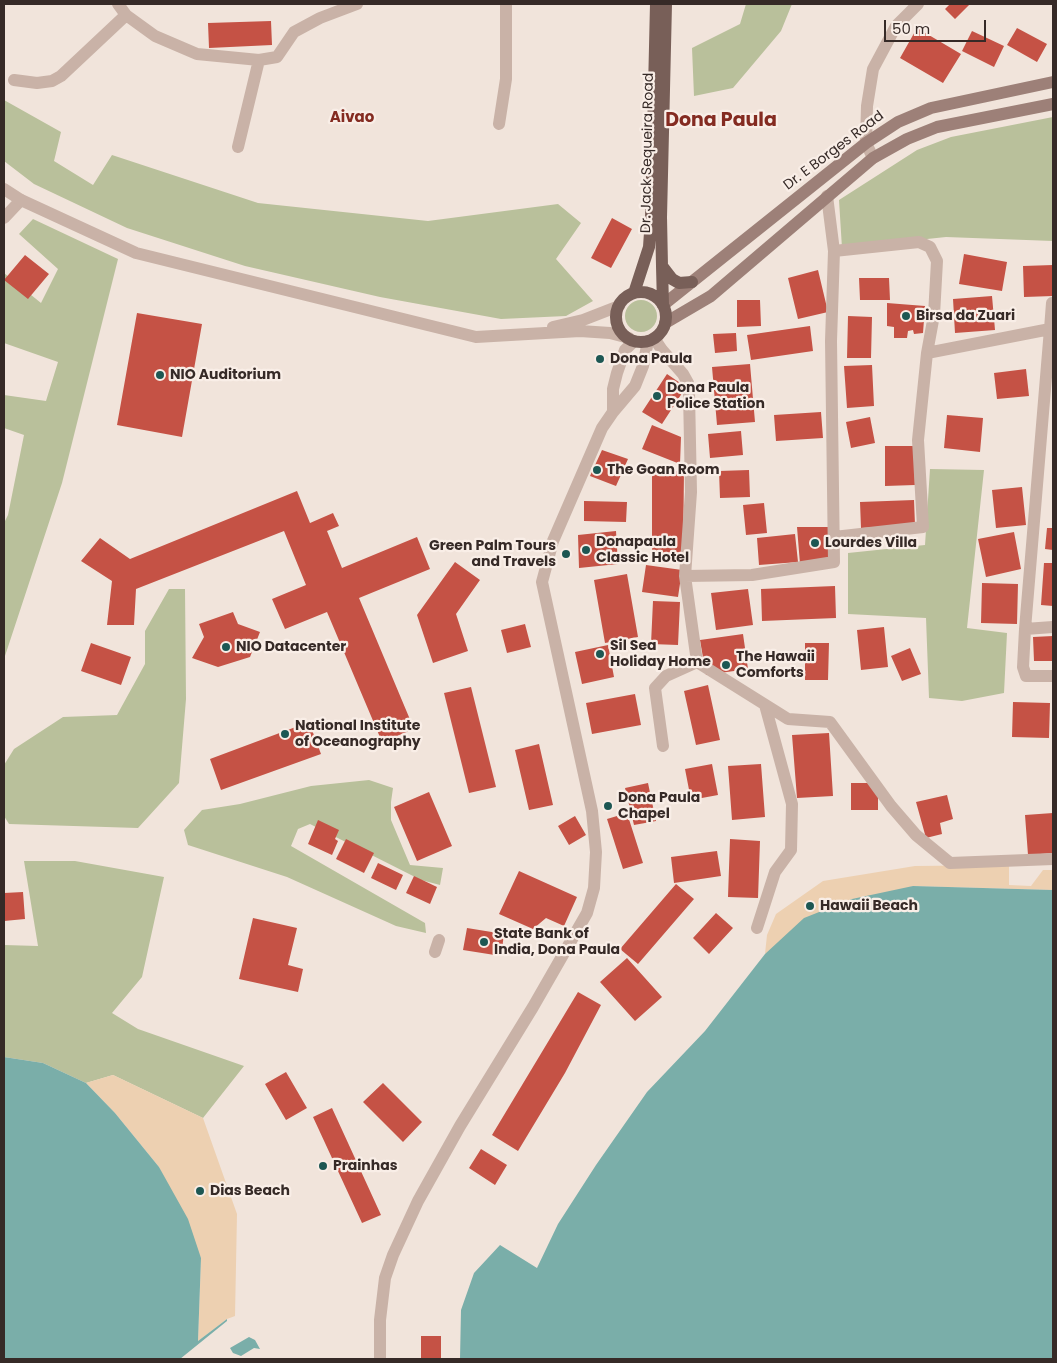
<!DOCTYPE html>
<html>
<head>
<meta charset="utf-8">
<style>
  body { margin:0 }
  #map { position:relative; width:1057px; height:1363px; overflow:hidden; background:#f1e4db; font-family:Poppins,sans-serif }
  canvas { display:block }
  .frame { position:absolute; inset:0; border:5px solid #362a27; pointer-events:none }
  .scale { position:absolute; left:884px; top:20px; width:102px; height:22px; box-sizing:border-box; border:2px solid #362a27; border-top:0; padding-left:6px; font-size:15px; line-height:18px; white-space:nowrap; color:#362a27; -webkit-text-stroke:4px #f9eee7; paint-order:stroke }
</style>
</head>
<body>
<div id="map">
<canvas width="1057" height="1363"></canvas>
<div class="frame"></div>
<div class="scale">50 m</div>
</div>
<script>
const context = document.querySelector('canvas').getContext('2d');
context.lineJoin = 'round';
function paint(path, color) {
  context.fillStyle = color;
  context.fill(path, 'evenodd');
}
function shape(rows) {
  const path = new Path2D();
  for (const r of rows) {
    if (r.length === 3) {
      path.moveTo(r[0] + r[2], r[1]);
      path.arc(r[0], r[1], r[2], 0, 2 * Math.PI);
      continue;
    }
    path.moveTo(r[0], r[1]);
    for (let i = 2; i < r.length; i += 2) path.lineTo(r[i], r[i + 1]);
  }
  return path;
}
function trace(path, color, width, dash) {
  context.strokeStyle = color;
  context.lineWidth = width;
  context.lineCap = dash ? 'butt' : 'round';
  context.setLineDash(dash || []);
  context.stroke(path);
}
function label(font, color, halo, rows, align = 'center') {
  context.font = font + ' Poppins,sans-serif';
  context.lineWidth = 4.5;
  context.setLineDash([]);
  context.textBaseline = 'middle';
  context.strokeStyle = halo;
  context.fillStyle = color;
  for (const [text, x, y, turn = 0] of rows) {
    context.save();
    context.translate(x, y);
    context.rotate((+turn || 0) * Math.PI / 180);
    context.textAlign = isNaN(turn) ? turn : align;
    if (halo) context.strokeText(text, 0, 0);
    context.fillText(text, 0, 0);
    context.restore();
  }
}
const green = shape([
  [746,4,792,4,781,31,733,88,694,96,692,48,740,24],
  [4,100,61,132,54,161,93,185,112,155,258,203,428,221,558,204,581,223,556,259,593,301,566,316,501,319,380,297,245,266,127,228,34,184,4,161],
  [1053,117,1053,241,946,237,842,248,839,200,917,150,951,137],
  [33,219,118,259,62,483,4,659,4,523,8,515,24,435,4,428,4,395,46,401,58,362,4,343,4,273,41,303,58,269,19,234],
  [641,316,16],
  [930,469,984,470,967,628,1007,633,1004,693,962,701,929,698,926,618,848,614,848,553,925,545],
  [169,589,185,589,186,699,179,783,138,828,9,824,4,816,4,765,14,749,63,717,117,715,145,664,145,631],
  [369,780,393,788,391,802,391,820,410,865,443,868,440,885,421,880,310,824,298,829,291,846,425,923,426,933,396,926,287,877,188,845,184,830,202,810,240,804,311,786],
  [24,861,75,861,164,877,142,977,112,1013,138,1029,244,1066,203,1118,113,1075,86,1083,43,1063,4,1057,4,945,38,946]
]);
const sand = shape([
  [1009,865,1009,885,1031,886,1043,870,1053,870,1053,890,913,886,765,954,767,935,776,914,823,881,915,866],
  [113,1075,203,1118,237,1214,235,1316,227,1319,198,1341,201,1258,159,1167,115,1113,86,1083]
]);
const water = shape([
  [913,886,1053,890,1053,1359,460,1359,461,1310,474,1273,500,1245,537,1268,558,1224,596,1165,647,1092,705,1031,765,954,804,918,852,899],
  [4,1057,43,1063,86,1083,115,1113,159,1167,188,1219,201,1258,198,1341,227,1319,227,1321,180,1359,4,1359],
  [249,1337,255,1340,260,1349,254,1348,241,1356,233,1353,230,1348]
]);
const building = shape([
  [950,4,970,4,955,19,945,9],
  [271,21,272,45,209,48,208,23],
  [917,28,961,54,943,83,900,58],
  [1017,28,1047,44,1037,62,1007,45],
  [972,31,1004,46,994,67,962,51],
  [612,218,632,229,611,268,591,258],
  [964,254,1007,262,1002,291,959,284],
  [25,255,49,274,28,299,4,280],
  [1053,265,1053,296,1024,297,1023,266],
  [818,270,828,312,798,319,788,278],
  [859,278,889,278,890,300,860,300],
  [992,296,995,330,955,333,953,299],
  [737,300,760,300,761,326,737,327],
  [887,303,925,306,923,333,914,334,913,330,908,331,907,338,894,338,894,327,887,326],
  [137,313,202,324,182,437,117,425],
  [848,316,872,317,871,358,847,358],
  [810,326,813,351,751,360,747,335],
  [736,333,737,351,715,353,713,334],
  [750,364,755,422,717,425,712,367],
  [872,365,874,406,847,408,844,366],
  [1026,369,1029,396,997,399,994,373],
  [667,374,686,387,662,424,642,412],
  [821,412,823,438,776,441,774,415],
  [947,415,983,418,980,452,944,448],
  [870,417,875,443,851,448,846,422],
  [652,425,681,437,680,464,642,449],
  [741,431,743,455,710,458,708,434],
  [885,446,914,446,915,485,885,486],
  [602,450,628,459,616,486,590,476],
  [749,470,750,497,720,498,719,471],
  [652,471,684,471,683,555,652,555],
  [1022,487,1026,525,996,528,992,490],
  [297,491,310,523,333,513,339,526,327,531,342,568,417,537,430,569,359,598,414,729,382,742,327,612,285,629,272,599,306,585,284,531,136,589,134,625,107,625,112,581,81,561,100,538,130,559],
  [914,500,915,525,861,528,860,502],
  [584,501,627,502,626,522,584,521],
  [764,503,767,533,746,535,743,505],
  [797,527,832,527,833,560,800,564],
  [1047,528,1053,528,1053,550,1045,549],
  [616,531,618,564,579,568,578,535],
  [1014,532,1021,569,986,577,978,539],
  [795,534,798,562,759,565,757,538],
  [455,562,480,580,456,614,468,651,433,663,417,615],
  [1044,563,1053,563,1053,606,1041,605],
  [646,565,682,570,678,597,642,592],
  [627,574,638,637,605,643,594,580],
  [982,583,1018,584,1017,624,981,623],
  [835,586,836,618,762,621,761,589],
  [748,589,753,625,716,630,711,593],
  [653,601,680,602,678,645,651,644],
  [233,612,238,624,260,632,250,657,218,667,192,658,204,637,199,624],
  [525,624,531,647,507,653,501,630],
  [884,627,888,667,861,670,857,630],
  [743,634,748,669,706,675,700,640],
  [1053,636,1053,661,1034,661,1033,637],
  [91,643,131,657,121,685,81,671],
  [805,643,829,643,828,680,805,680],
  [608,645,614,677,582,684,575,652],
  [910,648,921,674,902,681,891,656],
  [708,685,720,740,696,745,684,691],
  [471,687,496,787,469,793,444,693],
  [635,694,641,725,592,734,586,703],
  [1013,702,1050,703,1049,738,1012,737],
  [309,722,321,754,221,790,210,759],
  [829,733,833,796,797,798,792,735],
  [539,744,553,805,529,810,515,750],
  [712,764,718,795,691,800,685,769],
  [761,764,765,817,732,820,728,766],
  [648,783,656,821,634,825,625,788],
  [851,783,878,783,878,810,851,810],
  [429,792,452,846,417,861,394,807],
  [947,795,953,819,940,823,942,834,926,838,916,802],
  [627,813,643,863,623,869,607,819],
  [1053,813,1053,853,1028,855,1025,815],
  [575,816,586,835,569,845,558,826],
  [318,820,339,830,335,839,338,841,332,855,308,844],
  [346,839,374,853,364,873,336,859],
  [730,839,760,841,758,898,728,897],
  [717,851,721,876,674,883,671,857],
  [378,863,403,875,396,890,371,878],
  [519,871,577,897,564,926,546,918,533,929,499,914],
  [414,876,437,887,430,904,406,893],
  [676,884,694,899,638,964,620,949],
  [23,892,25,919,4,921,4,893],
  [716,913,733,928,709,954,693,938],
  [253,918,297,928,288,965,303,969,298,992,239,979],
  [467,928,504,934,501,956,463,950],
  [627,958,662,997,635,1021,600,982],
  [578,992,601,1005,565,1073,518,1151,492,1135],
  [286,1072,307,1108,286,1120,265,1084],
  [383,1083,422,1122,403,1142,363,1102],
  [332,1108,381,1215,362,1223,313,1117],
  [481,1149,507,1165,495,1185,469,1168],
  [421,1336,441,1336,441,1359,421,1359]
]);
const minor = shape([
  [118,4,126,15,155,36,197,54,259,60,277,57,294,32,320,18,357,4],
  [14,80,37,83,52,81,61,76,126,15],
  [499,124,506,79,506,4],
  [238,147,259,60],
  [873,158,866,143,867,106,873,69,896,26,918,4],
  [4,218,21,200],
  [834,251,919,242,930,247,937,261,934,315,927,353,918,440,923,527,834,537],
  [1050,329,1052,303],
  [654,338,662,350,683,374,688,383,689,393,691,492,685,576,697,662,666,676,655,688,663,746],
  [927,353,1050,329,1025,629,1053,627],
  [613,412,613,389,617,373,625,350,634,341],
  [685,576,752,575,834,562,831,341,834,251,827,196],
  [1025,629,1023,667,1026,676,1053,676],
  [697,662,788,719,830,722,891,806,916,835,950,863,1053,859],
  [757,928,775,872,791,850,792,804,765,705],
  [435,952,439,940],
  [380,1359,380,1320,385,1278,393,1255,418,1201,460,1126,533,1007,587,913,594,888,596,852,592,811,542,582,553,541,602,428,613,412,635,386,643,366,648,341]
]);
const tertiary = shape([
  [4,189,21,200,136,253,476,337,580,331,610,333,629,338],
  [553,327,583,320,619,306]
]);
const secondary = shape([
  [663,305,866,143,898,122,931,108,1053,82],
  [665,323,711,296,873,158,907,139,937,127,1053,104]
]);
const primary = shape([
  [666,4,661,217,662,266,672,279,679,283,692,282],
  [662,266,663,305],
  [641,317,25],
  [634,293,649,247,651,218,656,4]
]);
const markers = [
  [906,316,5,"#1d5753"],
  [600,359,5,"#1d5753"],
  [160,375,5,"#1d5753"],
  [657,396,5,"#1d5753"],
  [597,470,5,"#1d5753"],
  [815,543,5,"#1d5753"],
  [586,550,5,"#1d5753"],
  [566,554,5,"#1d5753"],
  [226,647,5,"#1d5753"],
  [600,654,5,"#1d5753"],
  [726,665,5,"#1d5753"],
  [285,734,5,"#1d5753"],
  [608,806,5,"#1d5753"],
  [810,906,5,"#1d5753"],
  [484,942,5,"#1d5753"],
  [323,1166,5,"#1d5753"],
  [200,1191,5,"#1d5753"]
];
const streetNames = [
  ["Dr. E Borges Road",834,151,-37],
  ["Dr. Jack Sequeira Road",648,153,-89]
];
const poiNames = [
  ["Birsa da Zuari",916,316],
  ["Dona Paula",610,359],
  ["NIO Auditorium",170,375],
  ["Dona Paula",667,388],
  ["Police Station",667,404],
  ["The Goan Room",607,470],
  ["Donapaula",596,542],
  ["Classic Hotel",596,558],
  ["Lourdes Villa",825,543],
  ["Green Palm Tours",556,546,"right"],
  ["and Travels",556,562,"right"],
  ["Sil Sea",610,646],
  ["Holiday Home",610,662],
  ["NIO Datacenter",236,647],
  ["The Hawaii",736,657],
  ["Comforts",736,673],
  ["National Institute",295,726],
  ["of Oceanography",295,742],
  ["Dona Paula",618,798],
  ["Chapel",618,814],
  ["Hawaii Beach",820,906],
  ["State Bank of",494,934],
  ["India, Dona Paula",494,950],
  ["Prainhas",333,1166],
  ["Dias Beach",210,1191]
];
const neighbourhoodNames = [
  ["Aivao",352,118]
];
const districtNames = [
  ["Dona Paula",721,121]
];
paint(green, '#b9c09b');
paint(sand, '#edd0b1');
paint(water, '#7aaea9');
paint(building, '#c55245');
trace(minor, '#c9b2a7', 12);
trace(tertiary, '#c9b2a7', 12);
trace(secondary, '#9d8078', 12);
trace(primary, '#785f58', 12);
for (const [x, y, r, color] of markers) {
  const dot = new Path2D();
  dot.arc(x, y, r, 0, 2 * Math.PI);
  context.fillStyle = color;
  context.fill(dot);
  trace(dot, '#f9eee7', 2);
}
label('14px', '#362a27', '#f9eee7', streetNames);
label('bold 14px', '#362a27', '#f9eee7', poiNames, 'left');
label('bold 15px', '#842b21', '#f9eee7', neighbourhoodNames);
label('bold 19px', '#842b21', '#f9eee7', districtNames);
</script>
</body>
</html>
